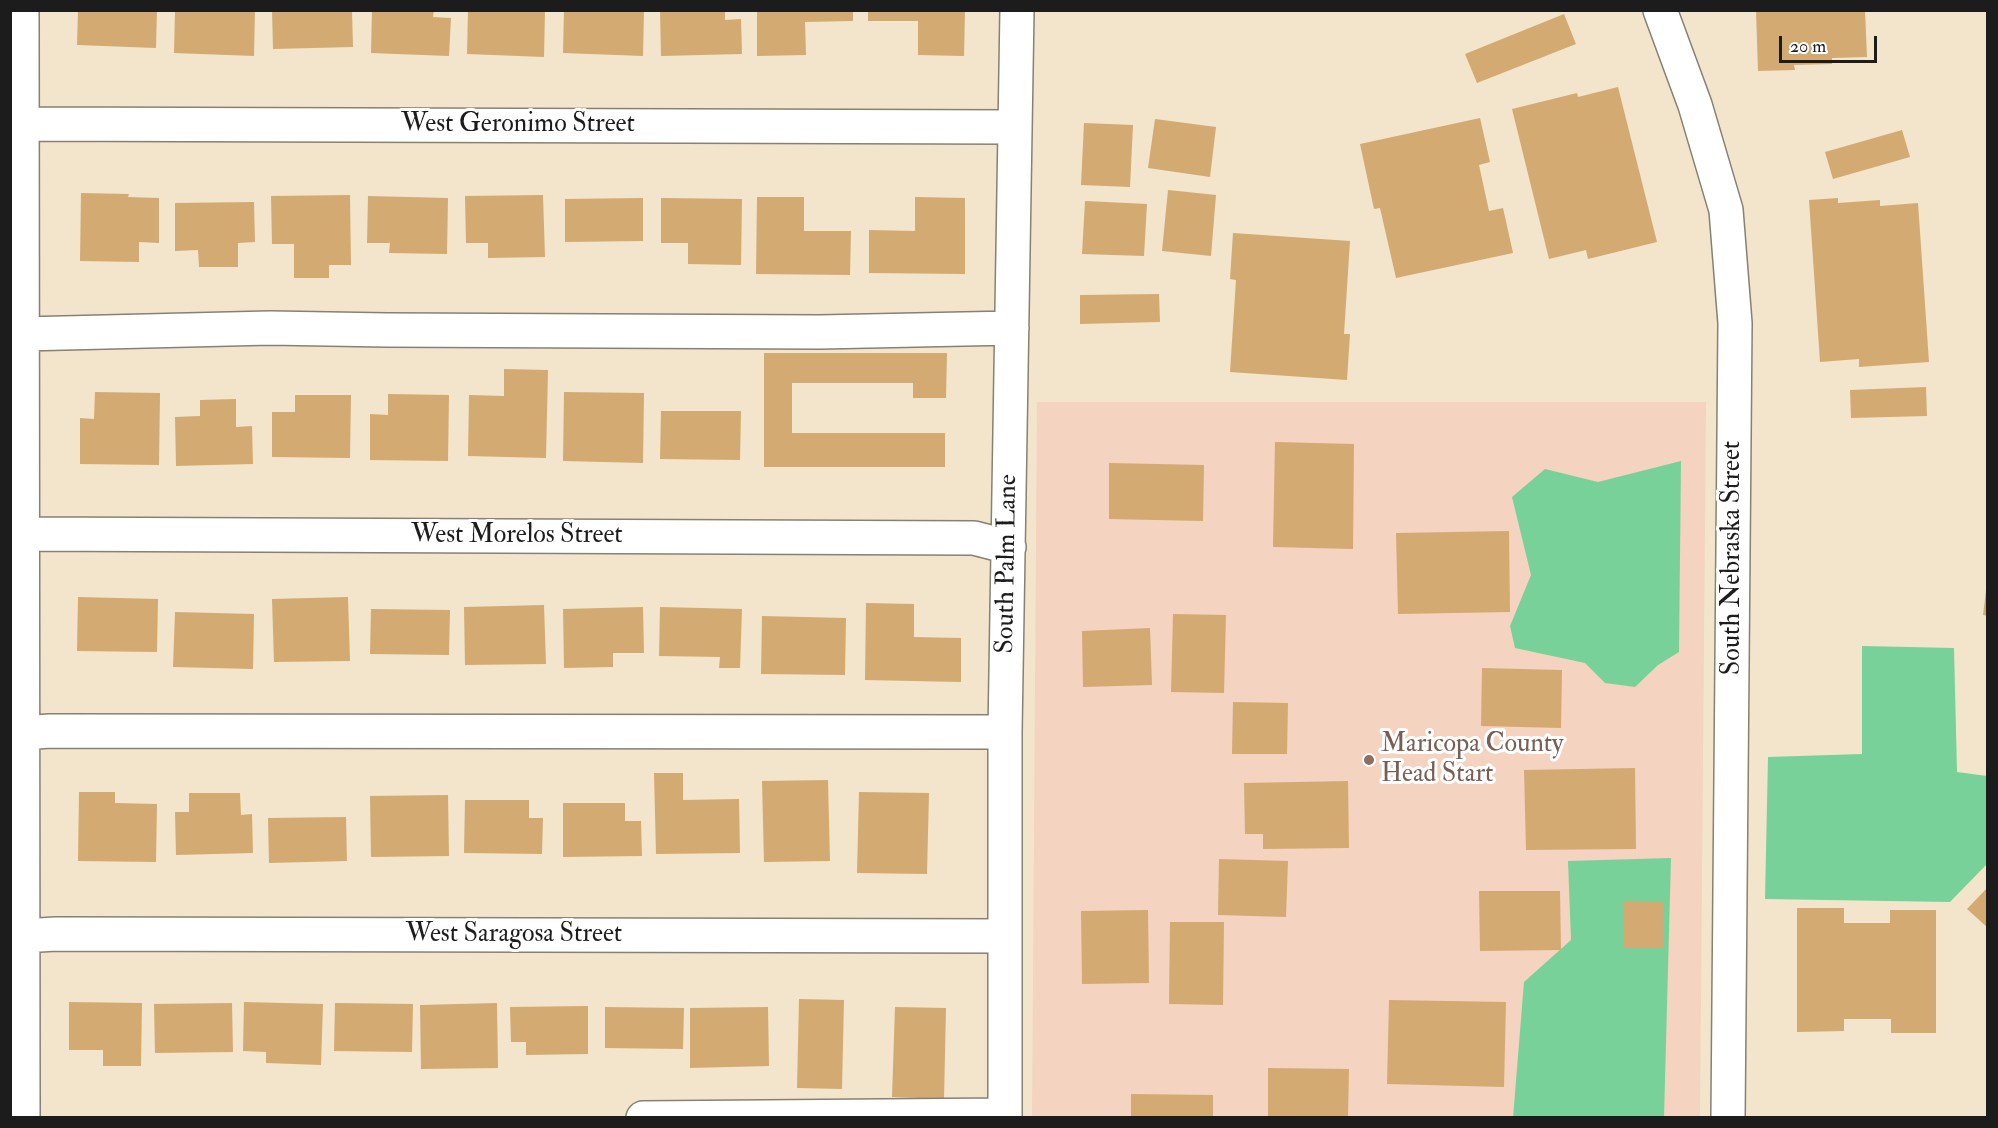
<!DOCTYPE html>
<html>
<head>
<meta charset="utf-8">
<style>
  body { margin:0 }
  #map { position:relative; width:1998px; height:1128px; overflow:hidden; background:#f2e5cb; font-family:"IM FELL Double Pica",serif }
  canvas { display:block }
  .frame { position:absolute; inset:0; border:12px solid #1c1c1c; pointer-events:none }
  .scale { position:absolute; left:1779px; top:36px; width:98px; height:27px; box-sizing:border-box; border:3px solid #1c1c1c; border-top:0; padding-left:8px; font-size:18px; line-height:21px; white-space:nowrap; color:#1c1c1c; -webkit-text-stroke:4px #fff; paint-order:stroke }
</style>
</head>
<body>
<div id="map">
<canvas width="1998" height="1128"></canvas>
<div class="frame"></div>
<div class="scale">20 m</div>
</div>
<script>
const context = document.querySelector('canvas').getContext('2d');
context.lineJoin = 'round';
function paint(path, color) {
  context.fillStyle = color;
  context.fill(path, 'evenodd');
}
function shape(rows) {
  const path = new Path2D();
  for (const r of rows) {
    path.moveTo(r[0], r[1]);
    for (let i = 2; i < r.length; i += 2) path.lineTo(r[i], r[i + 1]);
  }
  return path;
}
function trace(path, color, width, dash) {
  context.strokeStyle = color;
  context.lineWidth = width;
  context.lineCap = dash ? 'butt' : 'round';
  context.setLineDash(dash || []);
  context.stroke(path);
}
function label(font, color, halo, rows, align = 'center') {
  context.font = font + ' "IM FELL Double Pica",serif';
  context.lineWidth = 6;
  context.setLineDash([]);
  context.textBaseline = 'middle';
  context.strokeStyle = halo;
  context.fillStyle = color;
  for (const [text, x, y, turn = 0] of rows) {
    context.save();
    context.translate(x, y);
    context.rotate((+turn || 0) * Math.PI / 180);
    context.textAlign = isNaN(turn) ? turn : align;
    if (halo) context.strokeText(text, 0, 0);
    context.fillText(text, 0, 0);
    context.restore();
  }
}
const built = shape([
  [1037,402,1706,402,1700,1117,1032,1118]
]);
const green = shape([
  [1681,461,1679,652,1658,665,1635,687,1605,683,1585,663,1515,648,1510,626,1531,575,1512,497,1545,469,1598,482],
  [1862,646,1954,648,1957,772,1987,776,1987,864,1950,902,1765,899,1768,757,1862,754],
  [1671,858,1664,1117,1513,1118,1524,982,1571,940,1568,861]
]);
const building = shape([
  [78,10,157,10,156,48,77,45],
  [175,10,255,10,254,56,174,53],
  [272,10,352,10,353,47,273,49],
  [372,10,434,10,433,17,451,18,449,56,371,53],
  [468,10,545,10,544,57,467,54],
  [564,10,644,10,643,56,563,53],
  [660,10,725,10,725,20,741,19,742,54,661,56],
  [757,10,853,10,853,21,805,22,806,55,757,56],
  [868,10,965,10,964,56,918,55,918,21,868,21],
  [1756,10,1865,10,1867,57,1832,58,1832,64,1794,65,1795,70,1758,71],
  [1564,14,1576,44,1477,83,1465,54],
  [1618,87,1657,242,1588,259,1586,250,1549,259,1512,109,1577,93,1578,97],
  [1480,118,1490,162,1479,165,1489,211,1503,208,1513,253,1396,278,1380,208,1374,209,1360,144],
  [1155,119,1216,127,1210,177,1148,168],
  [1084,123,1133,125,1130,187,1081,185],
  [1902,130,1910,157,1833,179,1825,152],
  [1168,190,1216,195,1211,256,1162,251],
  [81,193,129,194,128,197,159,198,159,243,139,242,139,262,80,261],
  [350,195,351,265,329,265,329,278,294,278,294,244,272,244,271,196],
  [543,195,545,257,488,258,488,243,466,243,465,196],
  [368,196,448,198,447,254,389,253,390,243,367,243],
  [757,197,804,197,804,231,851,231,850,275,756,274],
  [915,197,965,198,965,274,869,273,869,230,915,231],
  [643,198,643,241,565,242,565,199],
  [661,198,742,199,741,265,688,264,688,243,661,243],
  [1838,198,1838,203,1880,200,1880,206,1918,203,1929,362,1859,367,1859,359,1820,362,1809,200],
  [1085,201,1147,204,1144,256,1082,254],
  [254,202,255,242,238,243,238,267,199,267,198,250,175,251,175,203],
  [1233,233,1350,241,1344,334,1350,334,1347,380,1230,372,1236,280,1230,279],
  [1159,294,1160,322,1080,324,1080,295],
  [764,353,947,353,946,398,913,398,913,383,792,383,792,433,945,433,945,467,764,467],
  [504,369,548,370,546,458,468,456,469,395,504,396],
  [1926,387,1927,416,1851,418,1850,390],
  [95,392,160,393,159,465,80,464,80,418,94,419],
  [564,392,644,393,643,463,563,461],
  [388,394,449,395,448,461,370,460,370,414,388,415],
  [295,395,351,395,350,458,272,457,272,412,295,412],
  [236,399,236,427,252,426,253,464,176,466,175,417,200,416,200,400],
  [661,411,741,411,740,460,660,459],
  [1275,442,1354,444,1353,549,1273,547],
  [1109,463,1204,465,1203,521,1109,519],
  [1509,531,1510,612,1398,614,1396,533],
  [1986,590,1988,590,1988,616,1983,615],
  [78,597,158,599,157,652,77,651],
  [348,597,350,661,274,662,272,599],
  [866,603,914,604,914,637,961,638,961,682,865,680],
  [544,605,546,664,465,665,464,607],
  [643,607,644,653,613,653,613,667,564,668,563,609],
  [660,607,742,609,740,668,719,668,720,657,659,656],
  [371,609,450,610,449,655,370,654],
  [175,612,254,614,253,669,173,667],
  [1173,614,1226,615,1224,693,1171,692],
  [762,616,846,618,845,675,761,674],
  [1150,628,1152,685,1083,687,1082,631],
  [1482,668,1562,670,1561,728,1481,726],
  [1233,702,1288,703,1287,754,1232,754],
  [1635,768,1636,849,1526,850,1524,770],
  [654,773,683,773,683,800,739,799,740,853,656,854],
  [828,780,830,861,764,862,762,781],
  [1348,781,1349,848,1263,849,1263,834,1245,834,1244,783],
  [79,792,115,792,115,803,157,804,156,862,78,861],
  [859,792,929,793,927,874,857,873],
  [189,793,240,793,241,815,252,814,253,853,176,855,175,812,189,812],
  [448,795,449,856,371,857,370,796],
  [465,800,529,800,529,818,543,818,542,854,464,853],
  [563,803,625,803,625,821,641,821,642,856,563,857],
  [346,817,347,861,269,863,268,818],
  [1219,859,1288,861,1286,917,1218,915],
  [1988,887,1988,928,1967,909],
  [1479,891,1560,891,1561,950,1480,951],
  [1624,901,1664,902,1663,948,1624,948],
  [1797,908,1844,908,1844,923,1890,923,1890,910,1936,910,1936,1033,1891,1033,1891,1019,1844,1019,1844,1031,1797,1032],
  [1148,910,1149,983,1082,984,1081,911],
  [1170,922,1224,922,1223,1005,1169,1004],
  [799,999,844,1000,842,1089,797,1088],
  [1389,1000,1506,1002,1504,1087,1387,1084],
  [69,1002,142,1003,141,1066,103,1066,103,1050,69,1050],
  [244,1002,323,1004,321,1065,266,1063,266,1052,243,1051],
  [232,1003,233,1052,155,1053,154,1004],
  [335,1003,413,1004,412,1052,334,1051],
  [497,1003,498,1068,421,1069,420,1005],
  [588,1006,588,1054,526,1055,526,1042,511,1042,510,1007],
  [605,1007,684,1008,683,1049,605,1048],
  [768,1007,769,1066,690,1068,690,1008],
  [895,1007,946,1008,944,1099,892,1097],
  [1268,1068,1349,1069,1348,1118,1268,1118],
  [1131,1094,1213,1095,1213,1118,1131,1118]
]);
const minor = shape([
  [22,10,23,1118],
  [1660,10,1695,105,1726,210,1735,323,1728,1118],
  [22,124,1014,127],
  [23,334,270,328,387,330,820,332,1012,328],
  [23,534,974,538,1009,547],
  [23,733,50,731,1005,732],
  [23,936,56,934,1005,936],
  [643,1118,1005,1115],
  [1005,1118,1005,732,1017,10]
]);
const markers = [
  [1369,760,6,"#8d6e63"]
];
const streetNames = [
  ["West Geronimo Street",518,125],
  ["West Morelos Street",517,536],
  ["South Nebraska Street",1733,558,-90],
  ["South Palm Lane",1008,564,-89],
  ["West Saragosa Street",514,935]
];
const educationNames = [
  ["Maricopa County",1381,745],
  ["Head Start",1381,775]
];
paint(built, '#f4d3c0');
paint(green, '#78d198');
paint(building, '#d3aa71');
trace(minor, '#878074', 36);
trace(minor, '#fff', 33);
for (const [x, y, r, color] of markers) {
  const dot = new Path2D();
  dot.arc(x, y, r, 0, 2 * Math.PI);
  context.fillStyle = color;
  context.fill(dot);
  trace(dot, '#fff', 2);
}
label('26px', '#1c1c1c', '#fff', streetNames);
label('26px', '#785e54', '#fff', educationNames, 'left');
</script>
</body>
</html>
